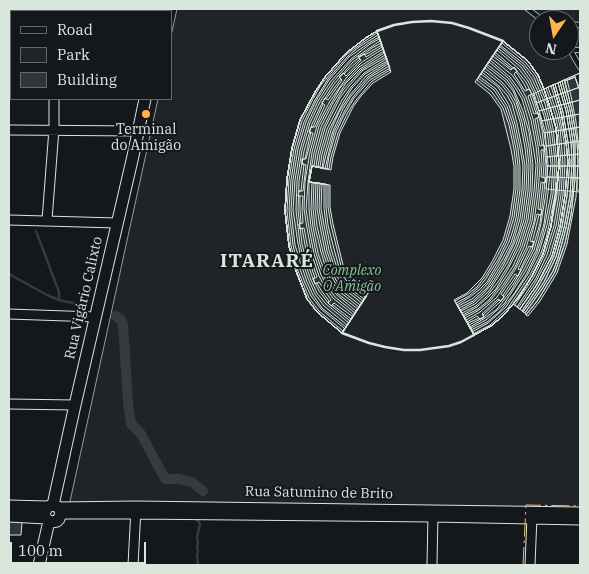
<!DOCTYPE html>
<html>
<head>
<meta charset="utf-8">
<style>
  body { margin:0 }
  #map { position:relative; width:589px; height:574px; overflow:hidden; background:#14181c; font-family:"IBM Plex Serif",serif }
  canvas { display:block }
  .frame { position:absolute; inset:0; border:10px solid #d8e6dc; pointer-events:none }
  .legend { position:absolute; left:10px; top:10px; width:162px; height:90px; box-sizing:border-box; background:#14181c; border:1px solid #626a69; margin:0; padding:6px 9px; list-style:none; font-size:15px; color:#d8e6dc }
  .legend li { display:flex; align-items:center; gap:10px; height:25px }
  .legend b { width:25px; border:1px solid #626a69 }
  .north { position:absolute; left:529px; top:10px; width:50px; height:50px; box-sizing:border-box; background:#14181c; border:1px solid #626a69; border-radius:50%; rotate:192deg; font-size:14px; font-weight:700; line-height:20px; text-align:center; color:#d8e6dc }
  .north::after { content:''; display:block; margin:auto; width:18px; height:22px; background:#ffb74d; clip-path:polygon(50% 0,100% 100%,50% 72%,0 100%) }
  .scale { position:absolute; left:10px; top:542px; width:136px; height:22px; box-sizing:border-box; border:2px solid #d8e6dc; border-top:0; padding-left:6px; font-size:15px; line-height:18px; white-space:nowrap; color:#d8e6dc; -webkit-text-stroke:4px #14181c; paint-order:stroke }
</style>
</head>
<body>
<div id="map">
<canvas width="589" height="574"></canvas>
<div class="frame"></div>
<ul class="legend">
<li><b style="height:6px;background:#14181c"></b>Road</li>
<li><b style="height:14px;background:#202428"></b>Park</li>
<li><b style="height:14px;background:#2c363c"></b>Building</li>
</ul>
<div class="north">N</div>
<div class="scale">100 m</div>
</div>
<script>
const context = document.querySelector('canvas').getContext('2d');
context.lineJoin = 'round';
function paint(path, color) {
  context.fillStyle = color;
  context.fill(path, 'evenodd');
}
function shape(rows) {
  const path = new Path2D();
  for (const r of rows) {
    path.moveTo(r[0], r[1]);
    for (let i = 2; i < r.length; i += 2) path.lineTo(r[i], r[i + 1]);
  }
  return path;
}
function trace(path, color, width, dash) {
  context.strokeStyle = color;
  context.lineWidth = width;
  context.lineCap = dash ? 'butt' : 'round';
  context.setLineDash(dash || []);
  context.stroke(path);
}
function label(font, color, halo, rows, align = 'center') {
  context.font = font + ' "IBM Plex Serif",serif';
  context.lineWidth = 4;
  context.setLineDash([]);
  context.textBaseline = 'middle';
  context.strokeStyle = halo;
  context.fillStyle = color;
  for (const [text, x, y, turn = 0] of rows) {
    context.save();
    context.translate(x, y);
    context.rotate((+turn || 0) * Math.PI / 180);
    context.textAlign = isNaN(turn) ? turn : align;
    if (halo) context.strokeText(text, 0, 0);
    context.fillText(text, 0, 0);
    context.restore();
  }
}
const green = shape([
  [177,9,580,9,580,512,69,506,158,99,171,99,171,36,177,9],
  [539,20,569,20,569,50,539,50,539,20]
]);
const stream = shape([
  [36,231,59,292,59,300],
  [9,274,47,295,59,300,77,304],
  [195,518,198,521,200,524,197,537,198,544,197,546,198,551,197,555,198,565]
]);
const canal = shape([
  [116,316,121,320,123,324,128,402,131,424,141,434,165,479,179,479,192,482,203,491]
]);
const building = shape([
  [377,31,384,51,359,67,340,88,329,107,319,126,312,152,308,182,306,209,309,228,314,254,321,275,327,286,335,297,355,313,342,333,317,312,307,299,296,271,289,246,285,211,287,179,292,148,300,120,315,92,325,77,346,53,367,37,377,31],
  [377,31,384,53,360,69,346,83,333,103,321,127,314,153,309,182,309,209,311,227,316,253,323,274,328,285,337,295,356,311,342,333,317,312,307,299,296,271,289,246,285,211,287,179,292,148,300,120,315,92,325,77,346,53,367,37,377,31],
  [377,31,379,37,369,43,349,57,329,80,316,101,306,122,298,149,293,180,291,210,295,245,299,258,307,282,313,295,322,308,346,327,342,333,317,312,307,299,296,271,289,246,285,211,287,179,292,148,300,120,315,92,325,77,346,53,367,37,377,31],
  [377,31,383,49,362,62,347,77,330,101,317,126,310,152,305,182,304,209,307,228,312,255,319,276,325,287,333,298,354,315,342,333,317,312,307,299,296,271,289,246,285,211,287,179,292,148,300,120,315,92,325,77,346,53,367,37,377,31],
  [377,31,380,41,352,60,333,82,320,102,310,123,302,150,297,181,296,210,300,244,303,257,311,280,317,293,326,304,349,323,342,333,317,312,307,299,296,271,289,246,285,211,287,179,292,148,300,120,315,92,325,77,346,53,367,37,377,31],
  [377,31,379,39,370,44,351,59,331,81,318,101,308,123,300,150,295,180,293,210,298,244,301,258,309,281,315,294,324,306,347,325,342,333,317,312,307,299,296,271,289,246,285,211,287,179,292,148,300,120,315,92,325,77,346,53,367,37,377,31],
  [377,31,378,35,359,47,348,56,328,79,315,100,304,122,296,149,291,180,289,210,293,245,296,259,305,283,311,296,321,309,345,329,342,333,317,312,307,299,296,271,289,246,285,211,287,179,292,148,300,120,315,92,325,77,346,53,367,37,377,31],
  [377,31,377,33,368,39,347,54,321,85,313,99,302,121,294,149,289,180,287,211,291,246,298,271,309,298,319,311,343,331,342,333,317,312,307,299,296,271,289,246,285,211,287,179,292,148,300,120,315,92,325,77,346,53,367,37,377,31],
  [377,31,385,55,361,70,343,90,335,104,323,128,316,153,314,166,312,166,309,182,312,182,311,209,313,227,318,253,325,273,330,283,338,294,358,309,342,333,317,312,307,299,296,271,289,246,285,211,287,179,292,148,300,120,315,92,325,77,346,53,367,37,377,31],
  [377,31,386,57,362,71,349,86,340,98,325,128,318,154,316,167,312,166,309,182,314,183,313,208,315,227,321,252,327,272,332,282,340,292,359,307,342,333,317,312,307,299,296,271,289,246,285,211,287,179,292,148,300,120,315,92,325,77,346,53,367,37,377,31],
  [377,31,386,59,364,73,351,87,342,100,327,129,320,154,318,167,312,166,309,182,316,183,315,208,317,226,323,252,329,271,334,281,342,291,360,305,342,333,317,312,307,299,296,271,289,246,285,211,287,179,292,148,300,120,315,92,325,77,346,53,367,37,377,31],
  [377,31,387,61,365,74,352,88,344,101,329,130,322,154,320,167,312,166,309,182,318,183,317,208,320,226,325,251,331,270,336,280,344,289,362,303,342,333,317,312,307,299,296,271,289,246,285,211,287,179,292,148,300,120,315,92,325,77,346,53,367,37,377,31],
  [377,31,381,43,372,48,353,62,334,84,322,103,312,124,304,151,299,181,298,210,302,244,305,256,313,279,319,291,328,303,350,321,342,333,317,312,307,299,296,271,289,246,285,211,287,179,292,148,300,120,315,92,325,77,346,53,367,37,377,31],
  [377,31,388,64,368,77,351,96,343,109,333,131,326,155,323,168,312,166,309,182,322,184,321,208,324,225,329,250,335,269,347,286,364,299,342,333,317,312,307,299,296,271,289,246,285,211,287,179,292,148,300,120,315,92,325,77,346,53,367,37,377,31],
  [377,31,388,62,366,76,350,95,339,112,331,130,324,155,322,168,312,166,309,182,320,183,319,208,322,226,327,251,333,269,338,278,345,287,363,301,342,333,317,312,307,299,296,271,289,246,285,211,287,179,292,148,300,120,315,92,325,77,346,53,367,37,377,31],
  [377,31,389,66,369,78,353,97,345,110,334,132,328,156,325,169,312,166,309,182,324,184,324,208,326,225,331,249,337,268,349,284,365,297,342,333,317,312,307,299,296,271,289,246,285,211,287,179,292,148,300,120,315,92,325,77,346,53,367,37,377,31],
  [377,31,390,68,370,80,354,98,344,115,336,132,329,156,327,169,312,166,309,182,326,184,326,207,328,225,334,249,339,267,351,283,367,296,342,333,317,312,307,299,296,271,289,246,285,211,287,179,292,148,300,120,315,92,325,77,346,53,367,37,377,31],
  [377,31,390,70,372,81,356,100,348,112,338,133,331,157,329,169,312,166,309,182,328,185,328,207,331,225,341,266,353,281,368,293,342,333,317,312,307,299,296,271,289,246,285,211,287,179,292,148,300,120,315,92,325,77,346,53,367,37,377,31],
  [377,31,391,72,373,83,361,96,353,107,340,133,333,157,331,170,312,166,309,182,330,185,330,207,333,224,343,265,354,280,369,292,342,333,317,312,307,299,296,271,289,246,285,211,287,179,292,148,300,120,315,92,325,77,346,53,367,37,377,31],
  [377,31,382,45,365,55,364,54,358,57,360,59,344,74,343,73,339,77,341,79,326,99,325,98,322,103,323,104,313,127,311,127,309,132,311,132,305,159,302,159,302,164,304,164,301,191,299,191,298,196,300,196,300,210,301,223,299,224,300,229,302,228,307,256,305,256,307,261,309,260,315,278,313,279,315,284,317,283,321,290,329,301,328,303,331,306,333,305,351,319,342,333,317,312,307,299,296,271,289,246,285,211,287,179,292,148,300,120,315,92,325,77,346,53,367,37,377,31],
  [377,31,382,47,366,57,364,54,358,57,361,60,346,76,343,73,339,77,342,80,328,100,325,98,322,103,325,105,315,127,311,127,309,132,313,133,306,159,302,159,302,164,306,165,303,191,299,191,298,196,303,196,302,209,303,223,299,224,300,229,304,228,309,255,305,256,307,261,311,260,317,277,313,279,315,284,319,282,331,300,328,303,331,306,334,303,353,317,342,333,317,312,307,299,296,271,289,246,285,211,287,179,292,148,300,120,315,92,325,77,346,53,367,37,377,31],
  [503,41,528,61,538,75,544,89,552,114,556,128,559,163,558,178,551,226,543,254,532,276,519,297,503,316,491,326,474,335,455,301,468,294,477,287,487,274,497,257,505,241,512,217,516,189,516,166,514,149,509,125,503,108,492,92,477,80,503,41],
  [503,41,528,61,538,75,544,89,552,114,556,128,559,163,558,178,551,226,543,254,532,276,519,297,503,316,491,326,474,335,471,330,487,322,499,312,514,294,527,273,537,252,542,237,545,224,551,194,553,164,549,129,546,116,538,92,532,79,523,66,499,46,503,41],
  [503,41,528,61,538,75,544,89,552,114,556,128,559,163,558,178,551,226,543,254,532,276,519,297,503,316,491,326,474,335,471,328,486,320,504,304,525,272,536,251,540,237,544,224,548,193,551,164,547,130,544,116,536,93,530,80,521,67,498,48,503,41],
  [503,41,528,61,538,75,544,89,552,114,556,128,559,163,558,178,551,226,543,254,532,276,519,297,503,316,491,326,474,335,466,320,480,312,497,297,516,268,526,248,530,234,534,222,538,192,540,165,538,146,533,119,526,97,520,86,512,75,491,58,503,41],
  [503,41,528,61,538,75,544,89,552,114,556,128,559,163,558,178,551,226,543,254,532,276,519,297,503,316,491,326,474,335,472,332,488,323,506,307,528,274,539,252,547,225,553,194,555,163,553,144,551,129,545,104,534,77,524,64,500,45,503,41],
  [503,41,528,61,538,75,544,89,552,114,556,128,559,163,558,178,551,226,543,254,532,276,519,297,503,316,491,326,474,335,458,306,472,299,481,291,488,283,502,260,511,243,515,230,518,218,522,190,523,166,520,148,515,124,509,105,498,87,481,74,503,41],
  [503,41,528,61,538,75,544,89,552,114,556,128,559,163,558,178,551,226,543,254,532,276,519,297,503,316,491,326,474,335,465,318,479,310,490,301,503,285,515,267,524,247,532,221,536,192,538,165,536,146,531,120,524,98,518,88,510,77,490,60,503,41],
  [503,41,528,61,538,75,544,89,552,114,556,128,559,163,558,178,551,226,543,254,532,276,519,297,503,316,491,326,474,335,454,300,467,293,482,278,493,260,503,240,510,216,514,189,514,166,511,149,501,109,490,94,475,82,503,41],
  [503,41,528,61,538,75,544,89,552,114,556,128,559,163,558,178,551,226,543,254,532,276,519,297,503,316,491,326,474,335,463,315,477,307,487,298,496,289,508,269,520,246,528,220,532,191,533,165,529,132,523,111,514,90,507,80,487,64,503,41],
  [503,41,528,61,538,75,544,89,552,114,556,128,559,163,558,178,551,226,543,254,532,276,519,297,503,316,491,326,474,335,457,305,470,297,479,290,487,282,498,263,509,242,513,230,516,218,520,190,520,166,518,148,513,124,507,106,496,89,479,76,503,41],
  [503,41,528,61,538,75,544,89,552,114,556,128,559,163,558,178,551,226,543,254,532,276,519,297,503,316,491,326,474,335,473,334,490,325,508,308,530,275,541,253,546,238,549,225,555,194,557,163,553,128,547,103,536,76,526,63,502,43,503,41],
  [503,41,528,61,538,75,544,89,552,114,556,128,559,163,558,178,551,226,543,254,532,276,519,297,503,316,491,326,474,335,470,327,485,318,497,309,511,291,523,271,534,250,538,236,541,223,546,193,548,164,545,130,541,117,534,93,528,81,519,69,497,50,503,41],
  [503,41,528,61,538,75,544,89,552,114,556,128,559,163,558,178,551,226,543,254,532,276,519,297,503,316,491,326,474,335,462,313,476,306,486,297,498,282,509,264,518,245,526,220,530,191,531,165,529,147,524,121,517,101,513,91,505,81,486,66,503,41],
  [503,41,528,61,538,75,544,89,552,114,556,128,559,163,558,178,551,226,543,254,532,276,519,297,503,316,491,326,474,335,456,303,469,296,478,288,485,280,499,258,507,241,514,217,518,189,518,166,516,149,511,125,505,107,494,90,478,78,503,41],
  [503,41,528,61,538,75,544,89,552,114,556,128,559,163,558,178,551,226,543,254,532,276,519,297,503,316,491,326,474,335,460,310,474,302,483,294,491,285,503,266,514,244,519,231,522,219,526,190,527,166,525,148,520,122,514,103,509,94,501,84,483,70,503,41],
  [503,41,528,61,538,75,544,89,552,114,556,128,559,163,558,178,551,226,543,254,532,276,519,297,503,316,491,326,474,335,461,311,475,304,489,291,507,263,516,245,524,220,528,191,529,165,527,147,522,122,516,102,511,93,503,83,485,68,503,41],
  [503,41,528,61,538,75,544,89,552,114,556,128,559,163,558,178,551,226,543,254,532,276,519,297,503,316,491,326,474,335,464,316,478,309,489,300,501,284,513,266,522,246,526,233,530,221,534,191,536,165,533,146,528,120,522,99,516,89,508,78,489,62,503,41],
  [503,41,528,61,538,75,544,89,552,114,556,128,559,163,558,178,551,226,543,254,532,276,519,297,503,316,491,326,474,335,459,308,473,301,487,288,504,261,513,243,520,219,524,190,525,166,522,148,517,123,512,104,507,95,499,86,482,72,503,41],
  [503,41,528,61,538,75,544,89,552,114,556,128,559,163,558,178,551,226,543,254,532,276,519,297,503,316,491,326,474,335,469,325,484,317,501,301,514,283,532,250,540,223,544,193,546,164,542,130,539,117,532,94,526,82,517,71,495,52,503,41],
  [503,41,528,61,538,75,544,89,552,114,556,128,559,163,558,178,551,226,543,254,532,276,519,297,503,316,491,326,474,335,468,323,479,318,480,319,484,317,483,315,499,300,501,301,504,297,503,295,517,275,518,276,521,270,520,270,531,247,532,247,534,242,532,242,539,215,541,215,542,210,540,209,543,183,545,183,546,178,543,177,544,164,543,150,545,150,544,145,542,145,537,118,539,117,538,113,536,113,530,95,532,94,529,89,527,90,524,84,516,72,517,71,514,67,512,69,494,54,503,41],
  [503,41,528,61,538,75,544,89,552,114,556,128,559,163,558,178,551,226,543,254,532,276,519,297,503,316,491,326,474,335,467,322,477,316,480,319,484,317,482,314,498,299,501,301,504,297,501,294,515,274,518,276,521,270,518,269,529,246,532,247,534,242,530,241,537,214,541,215,542,210,538,209,541,182,545,183,546,178,541,177,542,164,541,150,545,150,544,145,540,146,535,119,539,117,538,113,534,114,528,96,532,94,529,89,525,91,514,74,517,71,514,67,511,70,493,56,503,41],
  [580,73,580,91,575,77,565,81,564,80,580,73],
  [580,73,580,87,536,103,533,94,580,73],
  [575,77,580,91,580,161,576,122,571,96,567,80,575,77],
  [575,77,580,91,580,190,577,190,578,161,577,141,572,110,565,81,575,77],
  [564,80,572,110,577,141,578,161,576,197,567,244,557,273,540,301,528,316,526,315,538,300,555,272,565,243,571,215,575,179,575,141,570,110,562,81,564,80],
  [562,81,570,110,575,141,575,179,571,215,565,243,555,272,538,300,526,315,525,313,542,289,553,271,558,258,566,228,572,196,574,162,573,141,568,111,560,82,562,81],
  [560,82,568,111,573,141,574,162,572,196,566,228,558,258,553,271,542,289,525,313,523,312,534,297,544,282,556,257,564,228,570,196,572,162,571,142,566,111,558,83,560,82],
  [558,83,566,111,571,142,572,162,570,196,564,228,556,257,544,282,534,297,523,312,522,311,538,287,548,269,554,256,562,227,567,196,570,162,568,142,563,112,555,84,558,83],
  [555,84,563,112,568,142,570,162,567,196,562,227,554,256,548,269,538,287,522,311,520,309,536,286,552,256,560,227,565,195,568,162,566,142,561,112,553,85,555,84],
  [553,85,561,112,566,142,568,162,565,195,560,227,552,256,540,280,520,309,518,308,534,285,550,255,558,227,563,195,565,163,564,142,559,113,551,86,553,85],
  [553,85,561,112,566,142,568,162,565,195,560,227,552,256,536,286,520,309,517,307,536,278,547,255,556,226,561,195,563,163,560,127,557,113,548,87,553,85],
  [553,85,561,112,566,142,568,162,565,195,560,227,552,256,536,286,520,309,515,305,534,277,545,254,554,226,559,195,561,163,558,128,555,114,546,88,553,85],
  [553,85,561,112,566,142,568,162,565,195,560,227,552,256,536,286,520,309,513,304,532,276,543,254,551,226,557,195,559,163,556,128,552,114,544,89,553,85],
  [580,87,580,100,539,111,536,103,580,87],
  [580,100,580,114,541,121,539,111,580,100],
  [580,114,580,127,544,133,541,121,580,114],
  [580,127,580,141,546,146,544,133,580,127],
  [580,141,580,154,546,157,546,146,580,141],
  [580,154,580,166,547,166,546,157,580,154],
  [547,166,580,166,580,178,547,177,547,166],
  [547,177,580,178,580,192,546,189,547,177],
  [9,521,22,522,21,535,9,535,9,521]
]);
const lane = shape([
  [528,9,542,20],
  [569,24,580,25],
  [569,48,580,67],
  [570,50,580,50]
]);
const street = shape([
  [9,35,11,35],
  [9,130,138,131],
  [9,220,117,223],
  [47,220,54,129,54,99],
  [9,314,95,317],
  [9,404,75,405],
  [58,507,136,506,580,512],
  [61,514,135,514,433,517,580,520],
  [133,565,136,508],
  [432,565,433,513],
  [530,565,532,516]
]);
const secondary = shape([
  [164,11,164,9],
  [53,505,75,405,133,156,145,99],
  [9,506,47,507,53,505,58,507,61,512,59,519,57,521,51,522,46,519,44,514,47,507],
  [9,516,46,518],
  [39,565,49,521]
]);
const wall = shape([
  [377,31,394,25,412,22,431,21,452,23,469,28,503,41],
  [342,333,369,343,385,347,404,350,420,350,449,346,461,342,474,335]
]);
const power = shape([
  [523,565,526,505,580,506]
]);
const markers = [
  [146,114,5,"#ffb74d"]
];
const poiNames = [
  ["Terminal",146,130],
  ["do Amigão",146,146]
];
const parkNames = [
  ["Complexo",352,271],
  ["O Amigão",352,287]
];
const streetNames = [
  ["Rua Vigário Calixto",84,298,-77],
  ["Rua Satumino de Brito",319,493,1]
];
const districtNames = [
  ["ITARARÉ",267,262]
];
paint(green, '#202428');
trace(green, '#939e99', 1);
trace(stream, '#363b3e', 2.5);
trace(canal, '#363b3e', 10);
paint(building, '#2c363c');
trace(building, '#d8e6dc', 1);
trace(lane, '#d8e6dc', 6);
trace(street, '#d8e6dc', 11);
trace(secondary, '#d8e6dc', 13);
trace(lane, '#14181c', 4.5);
trace(street, '#14181c', 9);
trace(secondary, '#14181c', 11);
trace(wall, '#d8e6dc', 2.5);
trace(power, '#ffb74d', 1, [18, 4, 2.5, 4]);
for (const [x, y, r, color] of markers) {
  const dot = new Path2D();
  dot.arc(x, y, r, 0, 2 * Math.PI);
  context.fillStyle = color;
  context.fill(dot);
  trace(dot, '#14181c', 2);
}
label('14px', '#d8e6dc', '#14181c', poiNames);
label('italic 14px', '#8ac095', '#14181c', parkNames);
label('14px', '#d8e6dc', '#14181c', streetNames);
context.letterSpacing = '1px';
label('bold 19px', '#d8e6dc', '#14181c', districtNames);
context.letterSpacing = '0px';
</script>
</body>
</html>
